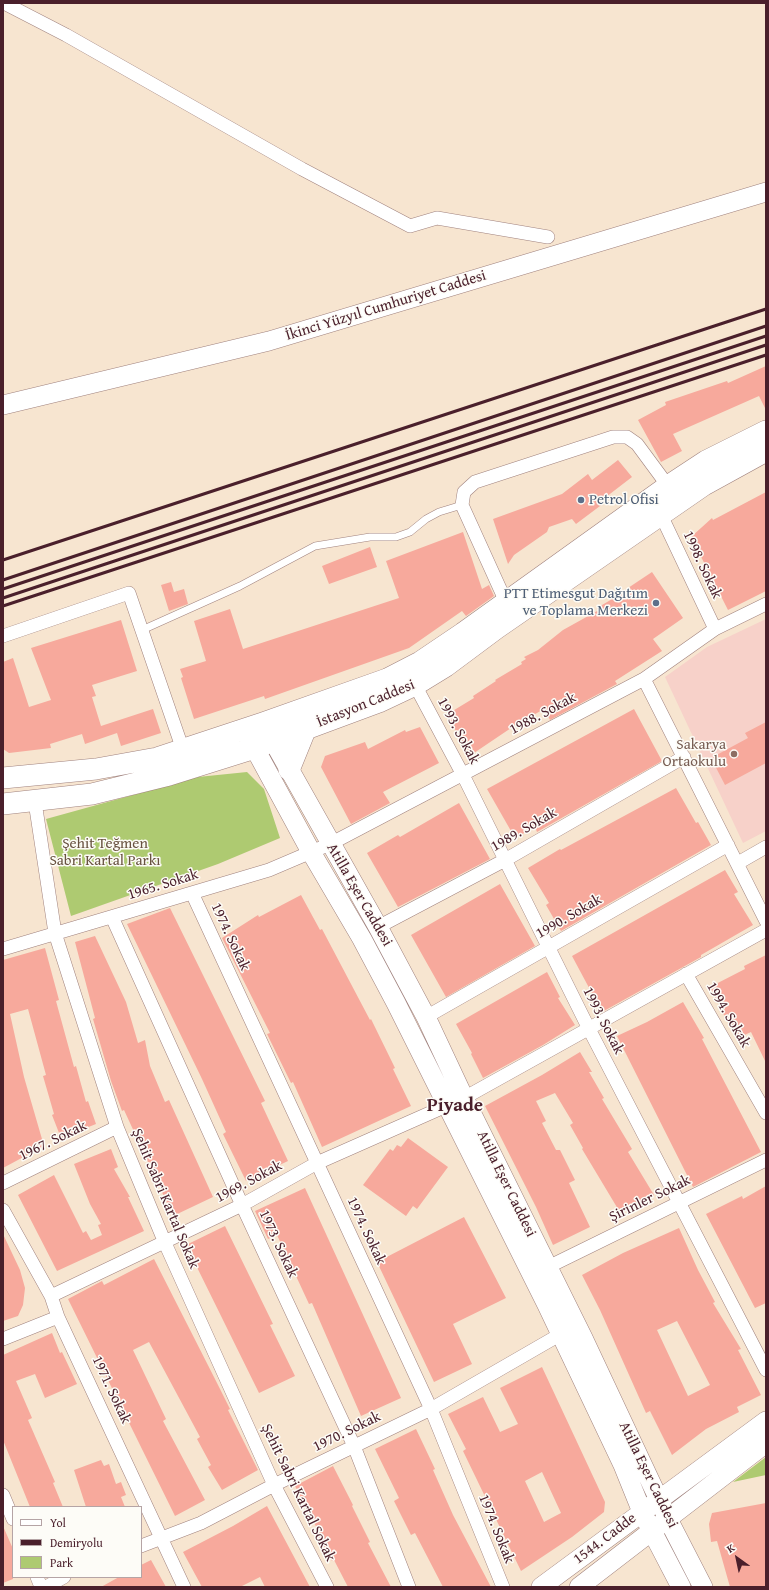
<!DOCTYPE html>
<html>
<head>
<meta charset="utf-8">
<style>
  body { margin:0 }
  #map { position:relative; width:769px; height:1590px; overflow:hidden; background:#f7e5d0; font-family:"Gentium Book Plus",serif }
  canvas { display:block }
  .frame { position:absolute; inset:0; border:4px solid #4a1f2b; pointer-events:none }
  .legend { position:absolute; left:12px; top:1506px; width:130px; height:72px; box-sizing:border-box; background:#fdfcf7; border:1px solid #b5a4a5; margin:0; padding:5px 7px; list-style:none; font-size:12px; color:#4a1f2b }
  .legend li { display:flex; align-items:center; gap:8px; height:20px }
  .legend b { width:20px; border:1px solid #b5a4a5 }
  .north { position:absolute; left:717px; top:1538px; width:40px; height:40px; -webkit-text-stroke:3px #fdfcf7; paint-order:stroke; rotate:327deg; font-size:11px; font-weight:700; line-height:16px; text-align:center; color:#4a1f2b }
  .north::after { content:''; display:block; margin:auto; width:14px; height:18px; background:#4a1f2b; clip-path:polygon(50% 0,100% 100%,50% 72%,0 100%) }
</style>
</head>
<body>
<div id="map">
<canvas width="769" height="1590"></canvas>
<div class="frame"></div>
<ul class="legend">
<li><b style="height:5px;background:#fff"></b>Yol</li>
<li><b style="height:5px;background:#4a1f2b"></b>Demiryolu</li>
<li><b style="height:11px;background:#aeca71"></b>Park</li>
</ul>
<div class="north">K</div>
</div>
<script>
const context = document.querySelector('canvas').getContext('2d');
context.lineJoin = 'round';
function paint(path, color) {
  context.fillStyle = color;
  context.fill(path, 'evenodd');
}
function shape(rows) {
  const path = new Path2D();
  for (const r of rows) {
    path.moveTo(r[0], r[1]);
    for (let i = 2; i < r.length; i += 2) path.lineTo(r[i], r[i + 1]);
  }
  return path;
}
function trace(path, color, width, dash) {
  context.strokeStyle = color;
  context.lineWidth = width;
  context.lineCap = dash ? 'butt' : 'round';
  context.setLineDash(dash || []);
  context.stroke(path);
}
function label(font, color, halo, rows, align = 'center') {
  context.font = font + ' "Gentium Book Plus",serif';
  context.lineWidth = 3;
  context.setLineDash([]);
  context.textBaseline = 'middle';
  context.strokeStyle = halo;
  context.fillStyle = color;
  for (const [text, x, y, turn = 0] of rows) {
    context.save();
    context.translate(x, y);
    context.rotate((+turn || 0) * Math.PI / 180);
    context.textAlign = isNaN(turn) ? turn : align;
    if (halo) context.strokeText(text, 0, 0);
    context.fillText(text, 0, 0);
    context.restore();
  }
}
const built = shape([
  [766,619,766,831,743,843,665,677,707,647]
]);
const green = shape([
  [247,772,264,789,280,838,218,864,71,916,46,819,198,777],
  [766,1457,766,1475,733,1482]
]);
const building = shape([
  [766,366,766,410,759,396,673,434,682,451,661,462,638,420,666,405,665,402,727,381,728,383],
  [618,460,632,477,606,497,608,500,576,524,572,519,549,527,547,532,514,555,508,564,493,519,562,494,588,474,592,480],
  [766,492,766,591,728,610,691,537,712,518,713,520],
  [463,532,482,589,489,585,494,596,466,616,462,611,409,648,265,699,264,696,194,719,181,678,183,677,180,669,206,661,194,621,230,609,243,649,399,598,386,561],
  [370,547,377,567,329,584,322,566],
  [652,572,683,618,653,639,662,651,615,681,617,684,550,720,544,709,514,726,471,755,446,715,474,698,473,696,496,681,495,680,522,664,521,662,526,659,524,657,538,650,563,630,599,610,597,608,629,589,628,588],
  [171,582,174,592,184,589,188,604,169,611,161,585],
  [121,620,137,671,92,685,96,696,92,697,101,726,153,709,161,733,121,746,117,733,85,744,82,734,50,744,51,748,9,753,3,749,3,662,13,658,29,707,51,700,31,648],
  [634,709,662,761,537,832,535,827,515,838,487,789],
  [766,722,766,763,725,785,711,758,748,738,745,733],
  [420,727,439,763,383,792,390,803,351,824,321,767,325,756,365,742,368,749,405,730,406,732],
  [676,788,696,823,698,822,711,845,561,931,546,905,549,903,528,868,560,849,561,850],
  [459,803,490,859,398,907,367,853,398,835,400,837],
  [725,870,738,892,734,894,753,925,701,955,701,957,602,1012,572,956],
  [500,884,535,946,446,997,411,935],
  [301,895,320,930,322,929,370,1020,371,1019,395,1068,393,1069,411,1106,322,1147,293,1082,291,1083,267,1034,270,1033,222,938,258,915,259,917],
  [170,908,265,1101,261,1103,288,1161,246,1181,223,1134,226,1132,202,1079,127,924],
  [95,936,126,1002,138,1043,145,1040,150,1066,165,1102,169,1100,213,1197,173,1216,124,1110,122,1111,111,1081,93,1019,95,1018,75,942],
  [45,948,59,1000,56,1001,74,1067,76,1066,86,1102,88,1101,96,1124,61,1138,52,1115,54,1114,43,1076,46,1075,28,1009,10,1014,24,1077,44,1146,3,1168,3,960],
  [766,955,766,1063,751,1032,736,1039,710,987,745,969,744,966],
  [547,972,560,997,558,998,575,1025,543,1045,483,1078,471,1054,472,1053,456,1024],
  [683,1002,704,1038,702,1039,761,1152,693,1187,617,1036,647,1022],
  [580,1052,592,1072,589,1072,604,1098,602,1099,632,1149,628,1152,654,1195,621,1214,582,1149,583,1148,570,1125,573,1123,555,1093,536,1101,546,1121,542,1123,556,1150,560,1150,575,1180,569,1183,590,1227,553,1245,536,1207,485,1106,542,1075],
  [408,1138,448,1167,417,1209,413,1206,406,1216,363,1185,390,1149,393,1151,397,1145,401,1147],
  [111,1149,118,1167,114,1169,130,1197,128,1197,144,1231,57,1271,18,1195,54,1175,83,1233,86,1231,91,1240,102,1235,98,1225,101,1224,90,1204,74,1164],
  [766,1186,766,1303,755,1308,706,1214,742,1196,743,1199],
  [305,1188,401,1398,361,1416,312,1303,309,1304,277,1235,268,1239,255,1211],
  [464,1217,506,1298,453,1324,472,1364,434,1382,377,1262],
  [225,1226,273,1324,270,1325,295,1376,259,1393,186,1245],
  [679,1228,698,1270,715,1302,713,1303,741,1349,738,1350,761,1395,737,1407,739,1412,706,1429,672,1455,650,1411,646,1413,600,1310,582,1275,623,1253],
  [677,1321,710,1385,688,1396,657,1330],
  [3,1234,20,1270,25,1288,23,1305,18,1316,3,1321],
  [154,1259,216,1381,230,1409,228,1410,258,1470,222,1490,208,1467,211,1465,197,1439,200,1437,149,1342,133,1350,166,1419,163,1421,205,1500,175,1516,68,1299,102,1281,104,1285],
  [52,1333,60,1353,62,1352,77,1384,45,1398,35,1374,16,1381,32,1418,28,1420,55,1482,53,1483,63,1507,30,1507,3,1440,3,1355],
  [542,1367,605,1502,604,1512,572,1537,521,1571,463,1451,466,1449,448,1414,483,1397,500,1432,518,1424,500,1388],
  [542,1472,561,1513,544,1522,525,1481],
  [416,1429,435,1469,433,1470,453,1515,491,1587,443,1587,415,1533,411,1535,394,1501,399,1498,375,1449],
  [101,1460,104,1466,109,1464,116,1484,121,1482,126,1495,121,1497,125,1507,86,1507,74,1470],
  [333,1466,353,1505,352,1506,370,1542,368,1543,391,1587,348,1587,334,1560,332,1561,318,1535,320,1534,295,1486],
  [766,1503,766,1587,730,1587,717,1541,711,1542,709,1524,712,1513],
  [267,1506,310,1587,265,1587,260,1577,240,1587,202,1587,183,1552,233,1526],
  [3,1526,13,1549,13,1579,3,1583],
  [151,1560,166,1587,101,1587,119,1577,141,1577,141,1565]
]);
const service = shape([
  [142,630,240,586,315,546,370,537,396,537,410,532,426,519,439,512,462,505]
]);
const minor = shape([
  [4,3,66,35,302,169,410,226,437,218,548,237],
  [661,515,715,629],
  [506,602,462,505,464,492,475,482,613,437,627,437,637,444,668,486],
  [3,636,129,593,183,750],
  [644,679,766,921],
  [415,685,463,775,589,1029,766,1370],
  [35,802,55,933,117,1127,165,1243,274,1485,327,1587],
  [738,863,766,847],
  [192,893,431,1409,503,1587],
  [112,917,242,1205,354,1446,409,1587],
  [378,927,505,860,684,757],
  [3,949,269,870,330,844,644,679,715,629,766,604],
  [686,974,766,1113],
  [426,1017,728,845],
  [3,1183,117,1127],
  [3,1210,51,1296,58,1317,184,1587],
  [548,1267,766,1160],
  [51,1296,242,1205,317,1163,464,1098,766,930],
  [3,1339,58,1317],
  [3,1495,13,1519],
  [141,1546,201,1523,274,1485,431,1409,561,1334],
  [37,1577,41,1587],
  [46,1587,64,1577]
]);
const secondary = shape([
  [3,405,269,341,766,192],
  [266,728,378,927,426,1017,464,1098,583,1338,668,1519,703,1587],
  [247,734,311,852,362,939,396,1003,547,1305,623,1465,642,1512,681,1587],
  [541,1587,766,1421],
  [579,1587,766,1443]
]);
const primary = shape([
  [289,770,306,728],
  [3,778,96,769,157,758,263,723,387,679,420,662,463,633,668,486,706,461,766,431],
  [3,804,92,794,169,775,255,748,379,702,415,685,446,666,497,628,704,485,766,451]
]);
const rail = shape([
  [3,560,766,309],
  [3,580,766,326],
  [3,589,766,336],
  [3,598,766,345],
  [3,606,766,355]
]);
const markers = [
  [581,500,4,"#5c6f8a"],
  [656,603,4,"#5c6f8a"],
  [734,754,4,"#8d6e63"]
];
const streetNames = [
  ["İkinci Yüzyıl Cumhuriyet Caddesi",386,306,-17],
  ["1998. Sokak",702,565,65],
  ["İstasyon Caddesi",366,704,-22],
  ["1988. Sokak",543,714,-28],
  ["1993. Sokak",458,731,62],
  ["1989. Sokak",524,830,-30],
  ["1965. Sokak",163,885,-17],
  ["Atilla Eşer Caddesi",359,895,60],
  ["1990. Sokak",569,917,-30],
  ["1974. Sokak",230,937,65],
  ["1994. Sokak",728,1015,60],
  ["1993. Sokak",603,1021,63],
  ["1967. Sokak",53,1141,-26],
  ["1969. Sokak",249,1182,-28],
  ["Atilla Eşer Caddesi",506,1184,64],
  ["Şehit Sabri Kartal Sokak",165,1199,67],
  ["Şirinler Sokak",650,1199,-26],
  ["1974. Sokak",366,1231,65],
  ["1973. Sokak",278,1244,65],
  ["1971. Sokak",111,1390,65],
  ["1970. Sokak",347,1432,-26],
  ["Atilla Eşer Caddesi",648,1475,64],
  ["Şehit Sabri Kartal Sokak",298,1493,64],
  ["1974. Sokak",496,1529,68],
  ["1544. Cadde",605,1539,-37]
];
const serviceNames = [
  ["Petrol Ofisi",589,500],
  ["PTT Etimesgut Dağıtım",648,594,"right"],
  ["ve Toplama Merkezi",648,611,"right"]
];
const educationNames = [
  ["Sakarya",726,745],
  ["Ortaokulu",726,762]
];
const parkNames = [
  ["Şehit Teğmen",105,844],
  ["Sabri Kartal Parkı",105,861]
];
const districtNames = [
  ["Piyade",455,1106]
];
paint(built, '#f7d1c9');
paint(green, '#aeca71');
paint(building, '#f7a99c');
trace(service, '#a0827e', 8);
trace(minor, '#a0827e', 14);
trace(secondary, '#a0827e', 20);
trace(primary, '#a0827e', 22);
trace(service, '#fff', 7);
trace(minor, '#fff', 13);
trace(secondary, '#fff', 19);
trace(primary, '#fff', 21);
trace(rail, '#4a1f2b', 3);
for (const [x, y, r, color] of markers) {
  const dot = new Path2D();
  dot.arc(x, y, r, 0, 2 * Math.PI);
  context.fillStyle = color;
  context.fill(dot);
  trace(dot, '#fdfcf7', 1.5);
}
label('15px', '#4a1f2b', '#fdfcf7', streetNames);
label('15px', '#4e5e75', '#fdfcf7', serviceNames, 'left');
label('15px', '#785e54', '#fdfcf7', educationNames, 'right');
label('15px', '#685240', '#fdfcf7', parkNames);
label('bold 19px', '#4a1f2b', '#fdfcf7', districtNames);
</script>
</body>
</html>
